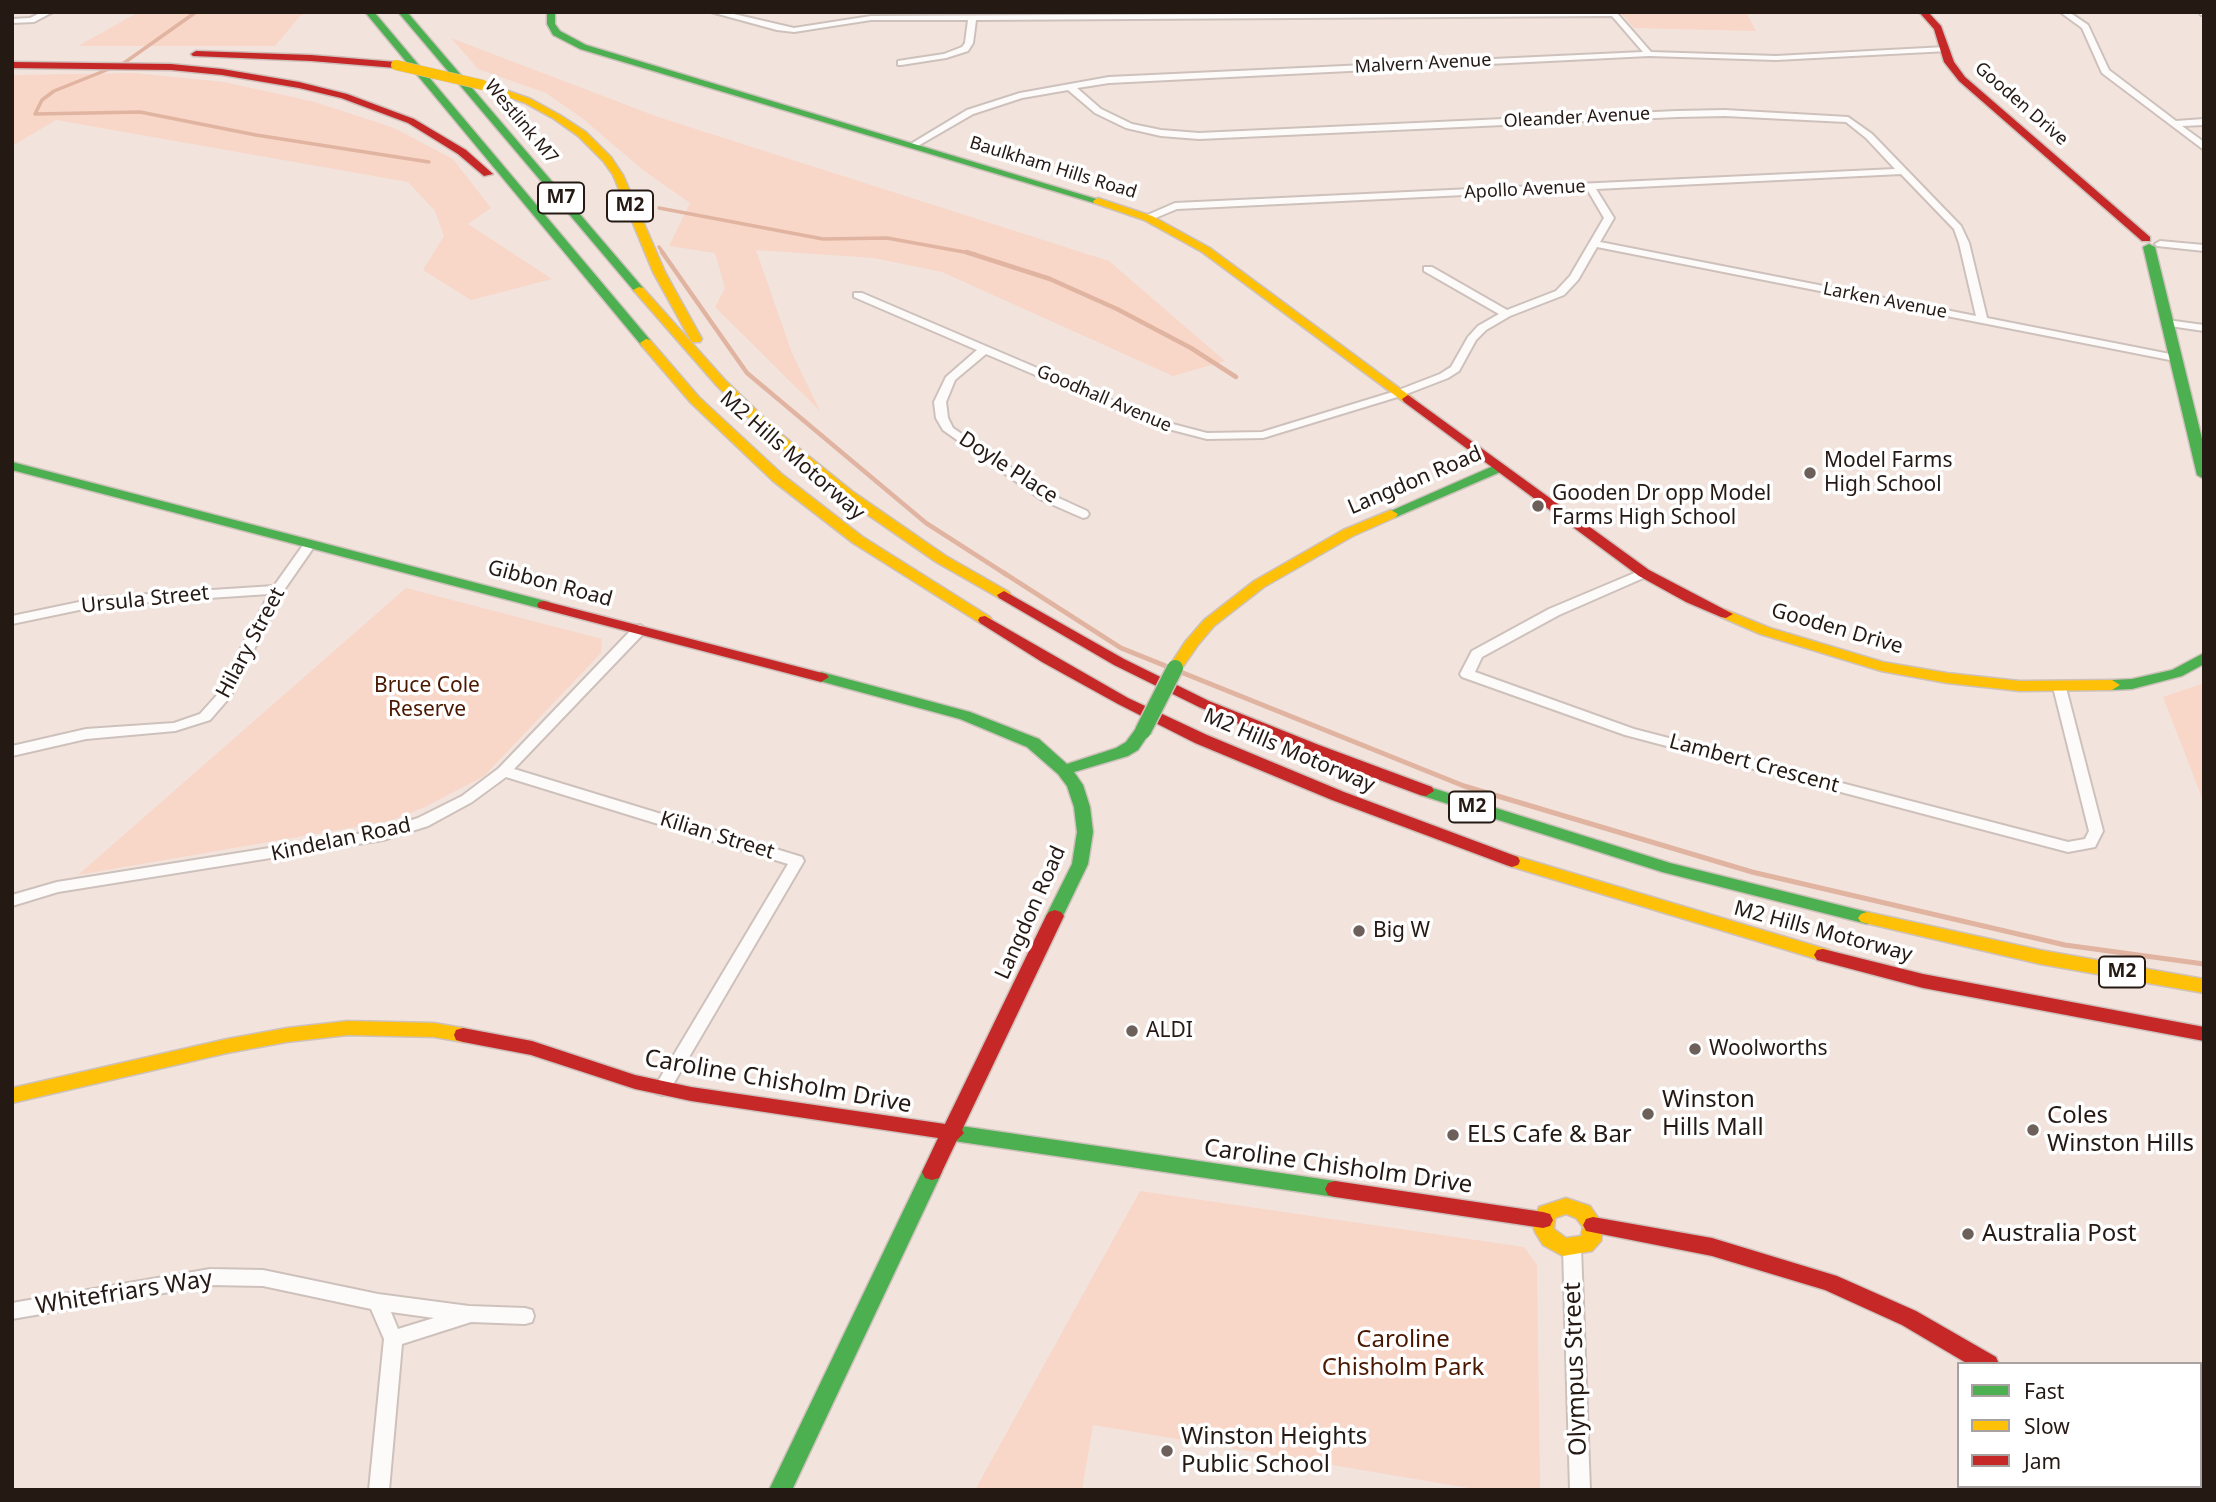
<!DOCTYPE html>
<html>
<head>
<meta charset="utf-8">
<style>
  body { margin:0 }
  #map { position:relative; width:2216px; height:1502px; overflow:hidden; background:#f2e4dd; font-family:"Noto Sans",sans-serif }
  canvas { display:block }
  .frame { position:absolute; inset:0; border:14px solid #251914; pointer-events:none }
  .legend { position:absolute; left:1957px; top:1362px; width:245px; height:126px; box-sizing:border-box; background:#fff; border:2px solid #a8a3a1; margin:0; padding:9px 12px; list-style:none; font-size:21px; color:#251914 }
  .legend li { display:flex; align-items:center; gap:14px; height:35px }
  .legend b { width:35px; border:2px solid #a8a3a1 }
</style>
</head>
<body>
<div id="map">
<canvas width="2216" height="1502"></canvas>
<div class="frame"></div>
<ul class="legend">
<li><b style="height:9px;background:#4caf50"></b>Fast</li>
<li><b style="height:9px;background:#ffc107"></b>Slow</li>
<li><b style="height:9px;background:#c62828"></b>Jam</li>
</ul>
</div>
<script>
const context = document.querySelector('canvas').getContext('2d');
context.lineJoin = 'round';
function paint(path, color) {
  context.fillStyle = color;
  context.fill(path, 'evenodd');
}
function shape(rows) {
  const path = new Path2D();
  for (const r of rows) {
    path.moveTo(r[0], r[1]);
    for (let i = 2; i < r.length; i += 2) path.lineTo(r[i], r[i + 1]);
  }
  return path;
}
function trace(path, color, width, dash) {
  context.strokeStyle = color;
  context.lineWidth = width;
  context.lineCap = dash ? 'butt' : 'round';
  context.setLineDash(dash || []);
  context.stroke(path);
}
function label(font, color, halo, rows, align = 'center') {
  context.font = font + ' "Noto Sans",sans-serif';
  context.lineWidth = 7;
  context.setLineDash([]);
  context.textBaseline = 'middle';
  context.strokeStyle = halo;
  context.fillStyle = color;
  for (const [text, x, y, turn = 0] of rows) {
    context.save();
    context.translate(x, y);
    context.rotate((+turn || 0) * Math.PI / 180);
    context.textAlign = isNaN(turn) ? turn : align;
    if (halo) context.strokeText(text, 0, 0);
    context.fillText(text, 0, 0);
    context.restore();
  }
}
const green = shape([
  [139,12,310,12,300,16,275,46,78,46],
  [1620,12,1741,12,1747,14,1756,31,1634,28],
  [451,38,658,117,1109,261,1225,361,1173,376,942,272,874,258,756,250,792,353,820,411,715,307,725,288,715,253,669,246,690,203,643,170,582,118,546,93,478,69],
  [134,73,224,82,315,102,394,128,453,159,491,208,468,224,552,279,471,300,423,270,444,236,435,211,408,182,56,120,12,146,12,75],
  [406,588,602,639,601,653,484,776,425,807,390,821,78,875],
  [2204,683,2204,803,2163,697],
  [1140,1191,1524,1247,1537,1265,1540,1490,1481,1490,1093,1425,1082,1490,975,1490]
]);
const streamFar2 = shape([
  [124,63,196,12],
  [109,69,54,91,42,100,35,114,140,112,256,135,429,162],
  [659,208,823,239,887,238,975,254],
  [659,247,664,254]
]);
const streamFar1 = shape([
  [662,252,747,373,926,523,1007,575],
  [966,252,1050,279,1117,309,1191,348,1236,377]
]);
const stream = shape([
  [1004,573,1121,648,1464,786,1752,872,2065,945,2204,964]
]);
const street = shape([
  [42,12,53,12,34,22,12,23,12,19,30,18,42,12],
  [711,12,725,12,794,28,871,16,1616,12,1651,52,1776,56,1945,47,1948,47,1948,51,1776,60,1649,56,1109,83,1077,88,1101,109,1132,124,1161,130,1199,133,1677,111,1725,110,1848,117,1872,134,1961,226,1969,243,1987,318,2175,355,2180,358,2175,361,1597,247,1578,280,1564,295,1510,316,1486,330,1476,340,1459,371,1448,378,1404,395,1263,438,1207,439,1153,425,986,354,955,380,946,402,948,418,953,428,1050,494,1087,511,1089,514,1087,517,1083,518,1042,500,943,430,936,418,934,402,946,377,977,350,854,297,854,293,862,293,1161,421,1207,433,1262,432,1396,391,1440,374,1451,367,1468,337,1478,326,1499,314,1424,271,1424,267,1432,267,1507,310,1556,291,1570,276,1604,218,1587,189,1177,209,1148,221,1143,218,1145,216,1175,203,1895,169,1866,138,1846,122,1725,116,1677,117,1199,139,1161,136,1126,128,1095,113,1068,90,1022,98,973,114,916,147,909,145,967,110,1020,93,1109,77,1643,52,1612,16,976,20,973,43,968,51,946,58,901,65,898,65,898,61,944,54,962,47,965,43,968,20,871,20,794,32,777,30,711,12],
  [1901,174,1954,229,1959,243,1976,316,1600,242,1614,218,1596,189,1901,174],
  [2060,12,2069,12,2088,25,2109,70,2176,121,2204,119,2204,125,2182,126,2204,142,2204,150,2102,73,2082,28,2060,12],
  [2199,12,2204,12,2204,15,2201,15,2199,12],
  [2160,241,2204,245,2204,251,2157,246,2155,244,2160,241],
  [2167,320,2204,325,2204,331,2163,325,2163,321,2167,320],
  [310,540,316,544,284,590,230,697,210,720,175,731,86,739,12,756,12,746,86,729,174,723,200,714,217,695,269,594,103,605,12,624,12,616,103,597,274,586,306,541,310,540],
  [1644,569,1650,573,1648,576,1559,615,1482,657,1475,672,1634,729,2068,842,2085,839,2089,831,2053,687,2060,683,2065,684,2103,831,2095,847,2068,852,1625,735,1462,677,1460,674,1472,651,1549,609,1644,569],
  [640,625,646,629,645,632,514,769,802,857,804,861,668,1093,662,1095,656,1093,654,1088,788,864,506,777,472,802,428,826,383,840,58,892,12,906,12,895,57,882,382,830,418,818,462,796,499,768,635,626,640,625],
  [1572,1240,1578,1243,1581,1248,1590,1490,1570,1490,1563,1248,1566,1243,1572,1240],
  [210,1269,263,1270,378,1294,469,1306,525,1308,532,1310,534,1316,532,1322,525,1324,471,1322,402,1344,389,1490,369,1490,384,1339,371,1309,263,1286,210,1285,12,1319,12,1303,210,1269],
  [391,1312,434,1318,398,1329,391,1312]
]);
const fast = shape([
  [365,12,374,12,650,340,650,346,642,346,365,12],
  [398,12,407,12,643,288,643,292,635,292,398,12],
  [547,12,555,12,555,24,560,31,586,45,1103,201,1094,203,580,49,553,35,547,24,547,12],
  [2149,244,2155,247,2204,447,2204,479,2197,475,2143,247,2149,244],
  [12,462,549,602,551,605,549,608,539,608,12,470,12,462],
  [1500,463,1507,467,1505,470,1396,517,1391,518,1384,514,1500,463],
  [2204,653,2204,664,2182,676,2132,689,2112,690,2104,685,2112,680,2132,679,2172,670,2204,653],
  [821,672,970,712,1039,739,1067,764,1116,748,1126,742,1137,727,1149,727,1151,731,1138,750,1128,756,1074,772,1083,785,1090,807,1093,832,1088,864,1061,920,1055,922,1049,920,1046,916,1072,864,1077,832,1074,807,1067,786,1058,774,1027,747,960,719,816,680,813,677,821,672],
  [1426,786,1670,863,1867,912,1873,914,1876,918,1873,922,1867,924,1662,872,1420,795,1418,791,1426,786],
  [954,1125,1335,1181,1342,1183,1345,1189,1342,1195,1335,1197,954,1141,947,1139,944,1133,947,1127,954,1125],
  [932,1164,939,1166,942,1172,792,1490,769,1490,922,1172,925,1166,932,1164]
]);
const slow = shape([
  [483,82,531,99,560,115,586,132,611,157,623,175,665,272,702,339,700,342,692,342,690,339,653,272,613,175,603,161,578,136,554,119,525,103,480,87,478,85,483,82],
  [1098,198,1152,216,1210,248,1414,399,1412,402,1404,402,1202,252,1144,220,1094,203,1093,201,1098,198],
  [639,287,643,288,725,380,781,434,852,491,946,556,1009,592,1011,595,1009,598,999,598,936,562,842,497,771,440,717,386,635,292,633,290,639,287],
  [646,339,650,340,699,397,783,475,863,537,990,617,992,620,990,623,980,623,853,543,773,481,691,403,642,346,640,343,646,339],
  [1391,510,1398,514,1396,517,1353,536,1264,587,1214,626,1198,645,1180,671,1170,671,1168,668,1185,642,1204,620,1254,581,1343,530,1391,510],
  [1726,610,1770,628,1883,662,1947,673,2020,681,2112,680,2120,685,2112,690,2020,691,1947,683,1881,671,1760,634,1721,617,1719,614,1721,611,1726,610],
  [1512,855,1829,950,1832,955,1829,960,1823,961,1506,865,1504,861,1506,857,1512,855],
  [1867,912,2040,950,2204,979,2204,993,2040,964,1861,922,1858,918,1861,914,1867,912],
  [348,1021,434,1023,463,1028,470,1030,472,1035,470,1040,463,1042,434,1037,348,1035,287,1042,227,1053,12,1103,12,1088,227,1039,287,1028,348,1021],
  [1566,1198,1590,1206,1603,1225,1601,1241,1592,1251,1563,1256,1543,1245,1535,1232,1533,1225,1539,1207,1566,1198],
  [1566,1214,1576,1218,1583,1227,1581,1236,1566,1238,1554,1229,1555,1218,1566,1214],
  [2167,1486,2194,1486,2195,1490,2168,1490,2167,1486]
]);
const jam = shape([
  [1919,12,1928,12,1941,26,1954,62,1965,77,2150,237,2150,241,2142,241,1959,81,1944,62,1934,29,1919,12],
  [196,51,311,55,396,62,401,65,396,68,311,61,193,56,191,54,196,51],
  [12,62,171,64,222,69,299,82,347,94,414,119,466,150,493,174,484,176,458,154,408,123,341,98,299,88,222,75,171,70,12,68,12,62],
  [1408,395,1649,570,1733,614,1726,618,1721,617,1686,602,1639,576,1404,402,1402,399,1408,395],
  [1004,591,1124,659,1209,701,1319,745,1432,787,1434,791,1426,796,1420,795,1307,753,1199,707,1114,665,999,598,997,595,1004,591],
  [544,601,826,674,829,677,821,682,539,608,537,605,539,602,544,601],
  [985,616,1128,698,1207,735,1344,792,1518,857,1520,861,1518,865,1512,867,1506,865,1332,800,1195,743,1118,704,1042,662,980,623,978,620,980,617,985,616],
  [1055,910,1061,912,1064,916,962,1130,964,1133,957,1140,939,1178,932,1180,925,1178,922,1172,938,1138,691,1101,635,1089,531,1055,463,1042,456,1040,454,1035,456,1030,463,1028,532,1041,635,1075,691,1087,945,1124,1046,916,1049,912,1055,910],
  [1823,949,1923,974,2204,1027,2204,1041,1923,988,1817,960,1814,955,1817,950,1823,949],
  [1335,1181,1543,1212,1550,1214,1553,1220,1550,1226,1543,1228,1335,1197,1328,1195,1325,1189,1328,1183,1335,1181],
  [1593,1217,1712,1238,1837,1276,1916,1311,1996,1357,1999,1364,1968,1364,1902,1325,1825,1290,1712,1256,1586,1231,1583,1225,1586,1219,1593,1217]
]);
const fastBridge = shape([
  [1143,731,1175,668]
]);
const slowBridge = shape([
  [396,65,483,85]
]);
const markers = [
  [1810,473,7,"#6d605a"],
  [1538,506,7,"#6d605a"],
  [1359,931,7,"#6d605a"],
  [1132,1031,7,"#6d605a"],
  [1695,1049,7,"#6d605a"],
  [1648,1114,7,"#6d605a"],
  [2033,1130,7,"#6d605a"],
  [1453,1135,7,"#6d605a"],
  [1968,1234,7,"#6d605a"],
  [1167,1451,7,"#6d605a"]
];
const farStreetnames = [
  ["Malvern Avenue",1423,64,-3],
  ["Gooden Drive",2021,104,41],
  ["Oleander Avenue",1577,118,-3],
  ["Westlink M7",521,122,50],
  ["Baulkham Hills Road",1053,168,17],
  ["Apollo Avenue",1525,190,-3],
  ["Larken Avenue",1885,301,11],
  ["Goodhall Avenue",1104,399,23]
];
const shields = [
  [561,198,46],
  [630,206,46],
  [1472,807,46],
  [2122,972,46]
];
const shieldNames = [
  ["M7",561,198],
  ["M2",630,206],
  ["M2",1472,807],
  ["M2",2122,972]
];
const streetNames = [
  ["M2 Hills Motorway",792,456,41],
  ["Doyle Place",1008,468,33],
  ["Langdon Road",1415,481,-23],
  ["Gibbon Road",550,584,15],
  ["Ursula Street",145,600,-6],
  ["Gooden Drive",1837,629,16],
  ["Hilary Street",251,643,-62],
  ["M2 Hills Motorway",1289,751,23],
  ["Lambert Crescent",1754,764,15],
  ["Kilian Street",717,836,17],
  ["Kindelan Road",341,840,-12],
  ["Langdon Road",1031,913,-66],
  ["M2 Hills Motorway",1823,932,15]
];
const poiNames = [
  ["Model Farms",1824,461],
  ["High School",1824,485],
  ["Gooden Dr opp Model",1552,494],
  ["Farms High School",1552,518],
  ["Big W",1373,931],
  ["ALDI",1146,1031],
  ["Woolworths",1709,1049]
];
const parkNames = [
  ["Bruce Cole",427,686],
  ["Reserve",427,710]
];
const nearStreetnames = [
  ["Caroline Chisholm Drive",778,1082,10],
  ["Caroline Chisholm Drive",1338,1167,8],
  ["Whitefriars Way",124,1293,-9],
  ["Olympus Street",1576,1369,-92]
];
const nearPoinames = [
  ["Winston",1662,1100],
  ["Hills Mall",1662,1128],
  ["Coles",2047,1116],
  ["Winston Hills",2047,1144],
  ["ELS Cafe & Bar",1467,1135],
  ["Australia Post",1982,1234],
  ["Winston Heights",1181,1437],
  ["Public School",1181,1465]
];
const nearParknames = [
  ["Caroline",1403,1340],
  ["Chisholm Park",1403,1368]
];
paint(green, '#f8d6c8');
trace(streamFar2, '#e0b4a0', 3.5);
trace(streamFar1, '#e0b4a0', 4.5);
trace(stream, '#e0b4a0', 5);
trace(street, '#cec1bc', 4);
trace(fast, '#cec1bc', 3);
trace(slow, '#cec1bc', 3);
trace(jam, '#cec1bc', 3);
paint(street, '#fdfbfa');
paint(fast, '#4caf50');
paint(slow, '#ffc107');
paint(jam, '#c62828');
trace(fastBridge, '#cec1bc', 19, []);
trace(slowBridge, '#cec1bc', 11, []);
trace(fastBridge, '#4caf50', 16);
trace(slowBridge, '#ffc107', 10);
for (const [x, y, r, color] of markers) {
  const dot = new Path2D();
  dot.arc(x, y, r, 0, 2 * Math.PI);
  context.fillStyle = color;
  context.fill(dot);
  trace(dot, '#fff', 2.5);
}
label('18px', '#251914', '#fff', farStreetnames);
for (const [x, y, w] of shields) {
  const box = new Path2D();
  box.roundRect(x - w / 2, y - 15.5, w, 31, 5);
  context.fillStyle = '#fff';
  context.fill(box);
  trace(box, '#251914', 2);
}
label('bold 19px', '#251914', null, shieldNames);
label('21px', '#251914', '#fff', streetNames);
label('21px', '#251914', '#fff', poiNames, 'left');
label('21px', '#4a1700', '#fff', parkNames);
label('24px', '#251914', '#fff', nearStreetnames);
label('24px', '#251914', '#fff', nearPoinames, 'left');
label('24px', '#4a1700', '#fff', nearParknames);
</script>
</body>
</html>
